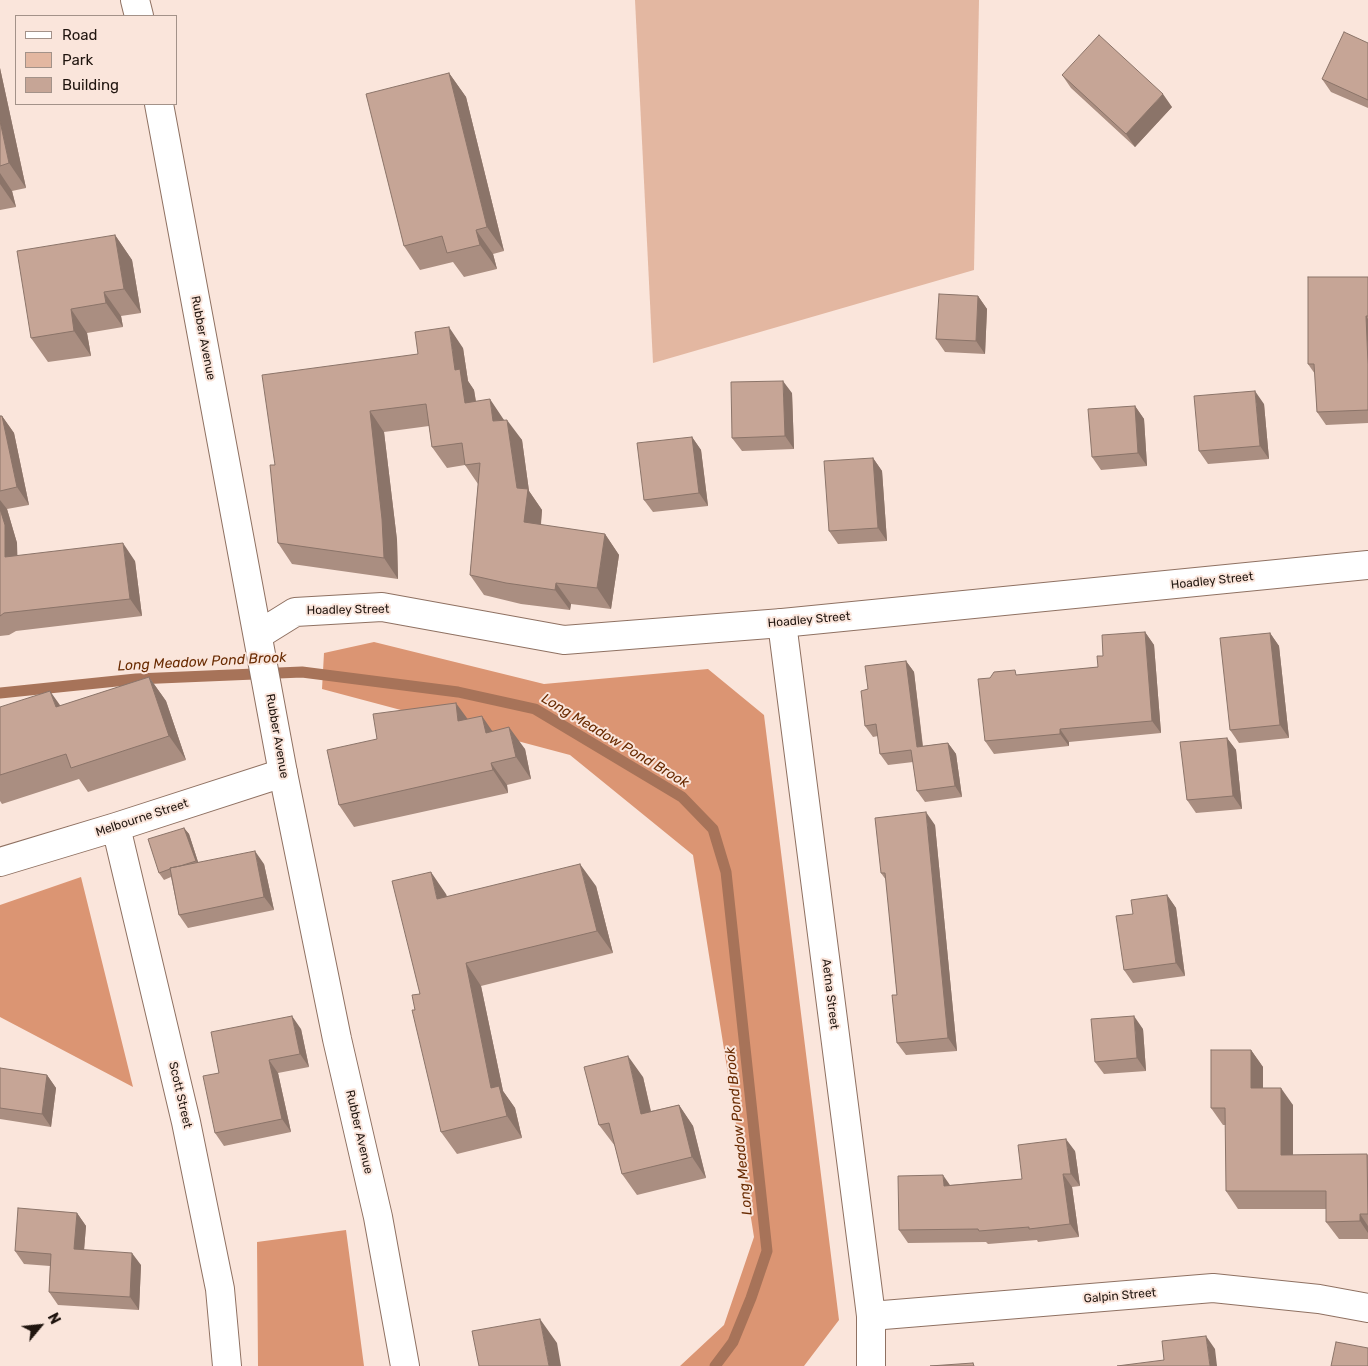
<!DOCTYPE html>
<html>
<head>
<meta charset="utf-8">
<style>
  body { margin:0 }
  #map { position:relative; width:1368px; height:1366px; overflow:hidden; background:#fae5db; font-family:Rubik,sans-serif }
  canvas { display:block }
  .legend { position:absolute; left:15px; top:15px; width:162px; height:90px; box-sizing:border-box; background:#fae5db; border:1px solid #a39289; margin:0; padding:6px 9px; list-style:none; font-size:15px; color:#20150f }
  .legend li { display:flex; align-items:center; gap:10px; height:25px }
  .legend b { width:25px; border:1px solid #a39289 }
  .north { position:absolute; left:15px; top:1301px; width:50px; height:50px; -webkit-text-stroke:4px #fae5db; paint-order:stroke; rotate:62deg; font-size:14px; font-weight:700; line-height:20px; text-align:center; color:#20150f }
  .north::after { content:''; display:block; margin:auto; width:18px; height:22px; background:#20150f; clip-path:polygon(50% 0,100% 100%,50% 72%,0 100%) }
</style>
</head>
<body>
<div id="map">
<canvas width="1368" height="1366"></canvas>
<ul class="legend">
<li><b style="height:6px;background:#fff"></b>Road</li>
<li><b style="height:14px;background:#e3b7a1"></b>Park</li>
<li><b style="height:14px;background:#c6a596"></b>Building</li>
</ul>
<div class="north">N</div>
</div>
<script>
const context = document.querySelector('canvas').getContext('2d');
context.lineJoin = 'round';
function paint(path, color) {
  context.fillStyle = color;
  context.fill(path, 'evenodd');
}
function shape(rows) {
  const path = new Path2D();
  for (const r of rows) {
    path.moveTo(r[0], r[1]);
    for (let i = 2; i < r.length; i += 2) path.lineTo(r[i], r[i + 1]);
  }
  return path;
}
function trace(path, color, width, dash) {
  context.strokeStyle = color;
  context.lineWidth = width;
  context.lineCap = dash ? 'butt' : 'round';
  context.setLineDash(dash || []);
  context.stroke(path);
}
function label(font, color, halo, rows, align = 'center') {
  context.font = font + ' Rubik,sans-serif';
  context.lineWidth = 4;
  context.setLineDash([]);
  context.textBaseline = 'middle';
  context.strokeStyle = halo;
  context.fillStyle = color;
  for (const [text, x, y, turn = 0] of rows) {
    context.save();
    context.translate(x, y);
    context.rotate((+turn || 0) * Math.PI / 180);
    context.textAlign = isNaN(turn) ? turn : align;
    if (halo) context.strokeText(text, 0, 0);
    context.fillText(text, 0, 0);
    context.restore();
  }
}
const green = shape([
  [635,0,979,0,974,270,653,363]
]);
const forest = shape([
  [374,642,544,684,708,669,764,715,839,1320,804,1366,680,1366,724,1325,754,1237,693,855,570,755,322,689,324,653],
  [81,877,133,1087,0,1017,0,905],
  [346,1230,364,1366,258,1366,257,1242]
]);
const stream = shape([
  [0,693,136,679,302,672,458,692,535,709,682,797,713,829,726,872,767,1251,751,1298,733,1342,715,1366]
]);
const street = shape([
  [782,623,868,1292,871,1316,871,1366],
  [116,827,186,1122,220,1289,227,1366],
  [0,862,116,827,283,773],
  [871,1316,1213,1288,1319,1299,1368,1308]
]);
const secondary = shape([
  [135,0,139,16],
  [159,104,283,773,337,1039,378,1217,405,1366],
  [258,635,295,612,382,607,564,640,782,623,1368,565]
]);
const wall = shape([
  [1368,43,1368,108,1331,92,1322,79],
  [0,68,26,188,12,191,16,207,0,210],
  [449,73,466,97,504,251,493,254,497,269,464,277,453,262,420,270,404,246],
  [1062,75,1172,107,1135,147,1071,88],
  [115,235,132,260,141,313,121,316,123,327,87,333,91,356,48,362,31,338],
  [1368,277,1368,423,1326,425,1317,412,1315,374,1308,364],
  [978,296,987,309,985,354,945,352,936,339],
  [463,348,468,381,474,390,476,401,504,420,522,440,529,491,542,510,541,525,605,534,619,555,611,609,571,604,570,610,521,604,484,595,470,575,478,484,465,465,447,468,432,447,429,426,384,432,397,540,398,579,292,564,278,543,275,465],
  [792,393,794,449,742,451,732,438],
  [1264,404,1269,459,1208,464,1199,451],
  [1135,406,1144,419,1147,466,1101,470,1092,457],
  [0,416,2,416,14,433,29,505,7,509,17,543,17,556,135,561,142,616,16,631,9,635,0,636],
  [692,437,701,450,708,506,653,512,644,500],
  [873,458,882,471,887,541,838,544,829,531],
  [1145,632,1154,645,1161,733,1069,742,1069,746,994,754,985,741,1019,675,1098,667,1103,656],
  [1270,633,1279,646,1289,738,1239,743,1230,730],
  [906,661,914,672,923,746,948,743,956,754,962,797,925,802,917,791,913,762,888,765,880,754,878,736,873,737,865,726,868,689],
  [149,677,166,701,186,760,88,792,79,779,2,804,0,801,0,707,60,706],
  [468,719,493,731,525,749,531,779,507,785,508,793,354,827,339,805],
  [1227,738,1236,750,1242,809,1196,813,1187,800],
  [935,825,957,1051,906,1055,897,1043,897,995,886,880,881,873],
  [184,828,189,834,198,862,264,864,274,910,188,928,179,915,171,877,164,880,159,873],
  [596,886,613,953,481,986,503,1091,515,1108,522,1138,457,1154,441,1132,415,1010,420,994,446,894,447,897],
  [1167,895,1176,908,1185,976,1133,983,1124,970,1133,914],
  [301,1029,309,1067,278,1073,291,1132,224,1146,215,1133,219,1073],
  [1143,1029,1146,1071,1104,1074,1095,1062],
  [1251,1050,1263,1067,1263,1088,1293,1105,1293,1155,1368,1155,1368,1239,1339,1239,1326,1222,1326,1209,1238,1209,1226,1191,1226,1125,1223,1125,1211,1108],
  [0,1068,47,1075,56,1088,51,1127,0,1119],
  [643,1077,651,1111,679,1105,693,1126,706,1178,637,1195,622,1174,615,1146,599,1125],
  [1075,1151,1080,1186,1072,1187,1079,1237,1038,1242,1037,1240,988,1244,986,1242,908,1243,899,1230,950,1185,1022,1179],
  [77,1213,86,1226,84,1250,141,1265,139,1310,58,1305,49,1292,50,1266,24,1264,15,1251]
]);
const shadedWall = shape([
  [0,68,26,188,9,163,0,121],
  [449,73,466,97,504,251,487,227],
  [1163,94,1172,107,1135,147,1126,134],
  [0,173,12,191,16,207,0,184],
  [476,230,493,254,497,269,480,245],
  [115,235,132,260,141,313,124,289],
  [104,292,121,316,123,327,106,303],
  [978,296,987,309,985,354,976,341],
  [71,309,87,333,91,356,74,331],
  [1366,316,1368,319,1368,364],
  [449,327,463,348,468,381,474,390,479,423,465,403,455,370],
  [783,381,792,393,794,449,785,436],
  [1255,391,1264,404,1269,459,1260,446],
  [490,399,504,420,493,421],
  [1135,406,1144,419,1147,466,1138,453],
  [370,411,384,432,397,540,398,579,384,558],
  [2,416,14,433,29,505,17,487],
  [507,420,522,440,529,491,542,510,539,543,524,522,517,488],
  [692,437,701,450,708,506,699,493],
  [873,458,882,471,887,541,878,528],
  [0,500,7,509,17,543,18,574,5,557,0,509],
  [605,534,619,555,611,609,597,588],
  [123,543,135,561,142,616,130,599],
  [556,583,571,604,570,610,555,590],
  [1145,632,1154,645,1161,733,1152,721],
  [1270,633,1279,646,1289,738,1280,725],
  [906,661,914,672,924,758,917,747],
  [149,677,166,701,186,760,169,736],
  [50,691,67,715,56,707],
  [456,703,472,725,458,721],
  [482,716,497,738,486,733],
  [509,727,525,749,531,779,516,757],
  [1060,729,1069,742,1069,746,1060,734],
  [1227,738,1236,750,1242,809,1233,796],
  [948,743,956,754,962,797,955,786],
  [491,763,507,785,508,793,493,770],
  [926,812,935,825,957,1051,948,1038],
  [184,828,189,834,200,868,196,861],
  [255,851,264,864,274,910,264,897],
  [580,864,596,886,613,953,597,931],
  [431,872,446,894,453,921,437,899],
  [1167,895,1176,908,1185,976,1176,963],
  [466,963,481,986,503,1091,515,1108,522,1138,507,1116,491,1088],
  [292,1016,301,1029,309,1067,300,1054],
  [1134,1016,1143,1029,1146,1071,1137,1058],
  [1251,1050,1263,1067,1263,1105,1251,1088],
  [628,1056,643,1077,656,1135,641,1114],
  [269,1060,278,1073,291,1132,282,1119],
  [47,1075,56,1088,51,1127,42,1114],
  [1281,1088,1293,1105,1293,1172,1281,1155],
  [679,1105,693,1126,706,1178,692,1157],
  [1066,1139,1075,1151,1080,1186,1071,1174],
  [1063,1174,1072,1187,1079,1237,1070,1224],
  [943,1175,952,1188,944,1186],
  [77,1213,86,1226,83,1262,74,1249],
  [1360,1214,1368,1226,1368,1233,1360,1221],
  [132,1253,141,1265,139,1310,130,1297],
  [540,1319,557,1343,561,1366,549,1366],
  [1206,1336,1215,1349,1217,1366,1210,1366]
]);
const building = shape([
  [1344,32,1368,43,1368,100,1322,79,1344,32],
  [1099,35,1163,94,1126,134,1062,75,1099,35],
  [449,73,487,227,476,230,480,245,447,253,442,236,404,246,366,94,449,73],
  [0,121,9,163,0,166,0,121],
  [115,235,124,289,104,292,106,303,71,309,74,331,31,338,17,251,115,235],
  [1308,277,1368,277,1368,316,1366,316,1368,364,1368,410,1317,412,1314,364,1308,364,1308,277],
  [939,294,978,296,976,341,936,339,939,294],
  [449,327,455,370,460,369,465,403,490,399,493,421,507,420,517,488,528,489,524,522,605,534,597,588,556,583,555,590,506,583,470,575,480,463,465,465,462,443,432,447,426,404,370,411,382,519,384,558,278,543,270,465,275,465,262,375,418,354,415,332,449,327],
  [783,381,785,436,732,438,731,382,783,381],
  [1255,391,1260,446,1199,451,1194,396,1255,391],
  [1135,406,1138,453,1092,457,1088,409,1135,406],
  [0,416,2,416,17,487,0,491,0,416],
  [692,437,699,493,644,500,637,443,692,437],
  [873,458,878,528,829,531,824,461,873,458],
  [0,509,5,525,5,557,123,543,130,599,4,613,0,616,0,509],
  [1145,632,1152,721,1060,729,1060,734,985,741,978,679,990,678,994,672,1015,670,1016,675,1098,667,1097,656,1103,656,1102,635,1145,632],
  [1270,633,1280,725,1230,730,1220,638,1270,633],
  [906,661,917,747,948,743,955,786,917,791,911,750,880,754,876,724,865,726,861,691,868,689,865,666,906,661],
  [149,677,169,736,71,768,66,754,0,775,0,707,50,691,56,707,149,677],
  [456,703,458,721,482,716,486,733,509,727,516,757,491,763,493,770,339,805,327,750,377,739,373,714,456,703],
  [1227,738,1233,796,1187,800,1180,742,1227,738],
  [926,812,948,1038,897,1043,892,995,897,995,885,873,881,873,875,818,926,812],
  [184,828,196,861,180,866,170,868,170,869,159,873,148,839,184,828],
  [255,851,264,897,179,915,170,868,255,851],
  [580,864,597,931,466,963,491,1088,499,1086,507,1116,441,1132,412,1010,415,1010,412,995,420,994,392,881,431,872,437,899,580,864],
  [1167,895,1176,963,1124,970,1116,916,1133,914,1131,900,1167,895],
  [292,1016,300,1054,269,1060,282,1119,215,1133,203,1076,219,1073,211,1032,292,1016],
  [1134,1016,1137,1058,1095,1062,1091,1019,1134,1016],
  [1211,1050,1251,1050,1251,1088,1281,1088,1281,1155,1367,1154,1368,1214,1360,1214,1360,1221,1326,1222,1326,1191,1226,1191,1225,1108,1211,1108,1211,1050],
  [628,1056,641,1114,679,1105,692,1157,622,1174,609,1123,599,1125,584,1067,628,1056],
  [0,1068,47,1075,42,1114,0,1108,0,1068],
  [1066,1139,1071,1174,1063,1174,1070,1224,1029,1229,1029,1227,979,1231,978,1229,899,1230,898,1176,943,1175,944,1186,1022,1179,1018,1145,1066,1139],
  [18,1208,77,1213,74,1249,132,1253,130,1297,49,1292,51,1254,15,1251,18,1208],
  [540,1319,549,1366,479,1366,472,1331,540,1319],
  [1206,1336,1210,1366,1117,1366,1164,1360,1162,1341,1206,1336],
  [1336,1342,1368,1348,1368,1366,1331,1366,1336,1342],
  [973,1363,974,1366,930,1366,973,1363]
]);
const streetNames = [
  ["Rubber Avenue",203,338,79],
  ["Hoadley Street",1212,581,-6],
  ["Hoadley Street",348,610,-1],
  ["Hoadley Street",809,620,-5],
  ["Rubber Avenue",277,736,80],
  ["Melbourne Street",142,818,-18],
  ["Aetna Street",830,994,83],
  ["Scott Street",180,1095,77],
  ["Rubber Avenue",359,1132,77],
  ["Galpin Street",1120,1296,-5]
];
const waterNames = [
  ["Long Meadow Pond Brook",202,662,-3],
  ["Long Meadow Pond Brook",615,741,31],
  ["Long Meadow Pond Brook",739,1131,-96]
];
paint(green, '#e3b7a1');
paint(forest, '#db9573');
trace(stream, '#a77359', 11);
trace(street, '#8f7162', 30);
trace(secondary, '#8f7162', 30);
trace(street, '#fff', 28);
trace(secondary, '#fff', 28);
paint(wall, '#aa8e81');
paint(shadedWall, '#8b7469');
paint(building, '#c6a596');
trace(building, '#8b7469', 1);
label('12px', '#20150f', '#fae5db', streetNames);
label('italic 14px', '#692b02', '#fae5db', waterNames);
</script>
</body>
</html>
